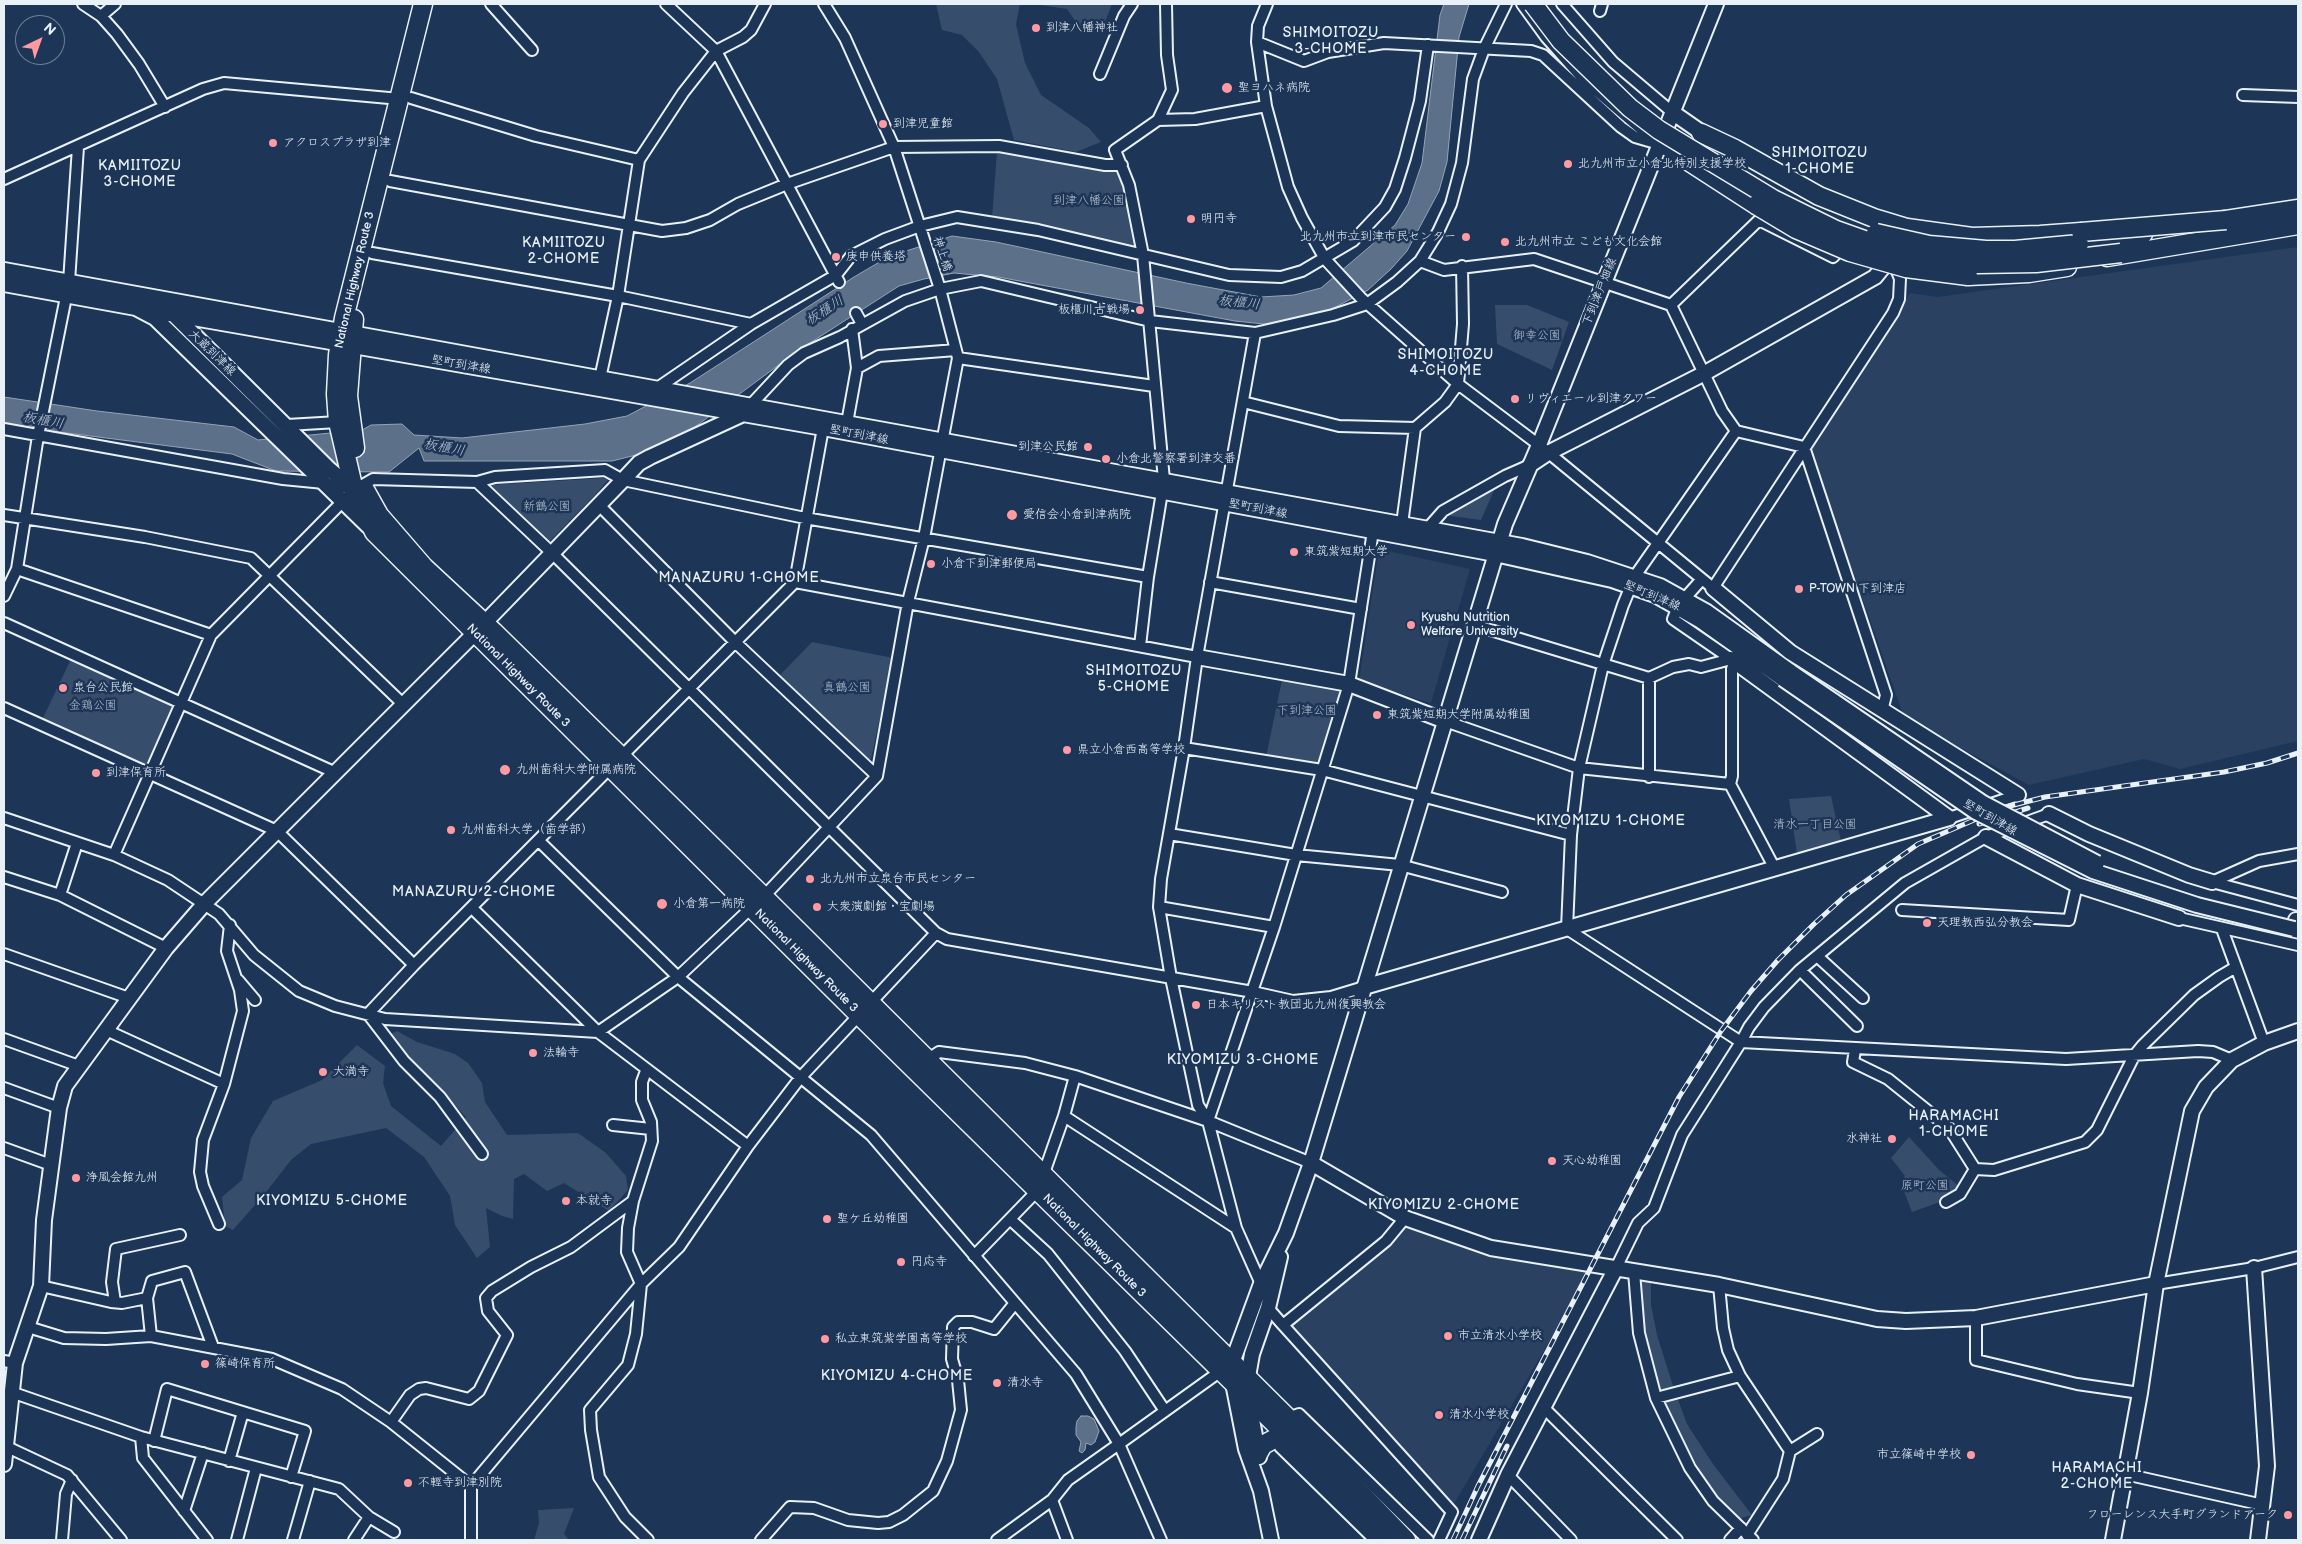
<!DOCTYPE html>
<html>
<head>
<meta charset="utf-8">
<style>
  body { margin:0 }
  #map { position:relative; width:2302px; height:1544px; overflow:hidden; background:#1d3557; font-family:"Balsamiq Sans",sans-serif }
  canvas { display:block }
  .frame { position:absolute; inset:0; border:5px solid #e8f1f8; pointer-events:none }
  .north { position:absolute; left:15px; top:15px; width:50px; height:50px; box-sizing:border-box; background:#1d3557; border:1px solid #6e8097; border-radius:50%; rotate:42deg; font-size:14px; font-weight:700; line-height:20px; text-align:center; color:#e8f1f8 }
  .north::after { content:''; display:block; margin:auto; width:18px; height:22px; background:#ff9aa2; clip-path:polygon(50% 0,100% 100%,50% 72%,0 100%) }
</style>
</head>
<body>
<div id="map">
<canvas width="2302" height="1544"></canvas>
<div class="frame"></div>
<div class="north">N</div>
</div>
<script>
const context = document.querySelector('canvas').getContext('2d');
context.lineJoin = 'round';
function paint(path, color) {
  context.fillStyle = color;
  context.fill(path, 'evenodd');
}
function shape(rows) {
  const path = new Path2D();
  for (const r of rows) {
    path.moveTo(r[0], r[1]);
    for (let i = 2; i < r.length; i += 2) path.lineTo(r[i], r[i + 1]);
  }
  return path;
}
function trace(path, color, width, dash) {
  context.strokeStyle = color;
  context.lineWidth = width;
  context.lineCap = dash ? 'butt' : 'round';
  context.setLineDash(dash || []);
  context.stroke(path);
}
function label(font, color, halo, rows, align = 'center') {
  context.font = font + ' "Balsamiq Sans","Klee One",sans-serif';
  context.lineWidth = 5;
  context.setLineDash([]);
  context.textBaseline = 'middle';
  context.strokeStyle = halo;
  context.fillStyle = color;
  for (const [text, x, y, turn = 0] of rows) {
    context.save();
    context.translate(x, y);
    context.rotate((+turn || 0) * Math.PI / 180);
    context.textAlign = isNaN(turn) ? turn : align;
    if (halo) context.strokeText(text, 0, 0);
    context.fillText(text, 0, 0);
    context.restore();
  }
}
const built = shape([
  [2298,247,2298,741,2180,769,2144,759,2029,785,1904,717,1810,449,1910,293,1937,297],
  [1379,549,1470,569,1431,703,1359,681],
  [1407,1225,1590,1272,1454,1504,1291,1325]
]);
const green = shape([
  [936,4,1020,4,1016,24,1025,63,1041,95,1089,128,1101,142,1076,152,1014,140,997,79,979,52,962,35,942,30],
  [1034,4,1112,4,1105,22,1095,31,1081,29,1067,9],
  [997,151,1116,171,1120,174,1136,246,1129,248,992,219],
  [1495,305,1527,305,1569,322,1552,370,1497,344],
  [604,478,608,480,595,495,548,543,490,485],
  [1495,488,1481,520,1451,516,1451,511],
  [812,642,893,658,871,759,864,760,779,676],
  [71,659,174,706,147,766,42,720],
  [1283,675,1347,686,1318,773,1265,762],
  [1831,796,1841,841,1797,854,1789,799],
  [397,1031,417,1042,455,1054,468,1063,482,1083,485,1102,507,1135,578,1133,606,1153,626,1176,628,1190,609,1211,564,1183,547,1191,524,1174,514,1179,513,1219,502,1216,486,1208,490,1247,477,1258,455,1225,450,1196,424,1157,386,1128,311,1144,291,1160,263,1196,233,1230,225,1226,222,1197,242,1180,251,1138,273,1101,322,1080,357,1045,385,1066,383,1083,391,1106,441,1146,466,1117,389,1035],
  [1909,1137,1939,1170,1960,1187,1954,1197,1912,1212,1902,1186,1901,1180,1905,1176,1891,1158],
  [1640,1282,1651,1282,1651,1305,1657,1335,1674,1389,1660,1392,1640,1312],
  [1677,1397,1687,1424,1713,1464,1752,1515,1738,1519,1716,1495,1699,1469,1663,1401],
  [574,1508,564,1534,569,1540,534,1540,539,1523,538,1510]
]);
const water = shape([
  [1444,4,1469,4,1459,37,1447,162,1439,191,1407,251,1391,269,1368,290,1332,309,1308,317,1264,324,1235,321,998,277,954,273,924,279,899,286,799,350,688,432,640,454,612,461,424,461,419,448,389,472,276,471,232,454,4,425,4,397,97,411,234,427,258,440,362,430,371,425,402,424,414,435,462,438,585,424,627,416,690,383,854,277,888,257,952,236,996,242,1186,283,1261,297,1294,295,1321,288,1395,225,1408,204,1422,163,1440,15,1444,4],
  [1081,1416,1088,1416,1094,1419,1099,1431,1095,1442,1091,1445,1086,1443,1085,1450,1082,1453,1079,1451,1081,1442,1076,1435,1076,1427,1077,1421,1081,1416]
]);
const street = shape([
  [83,4,101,16,117,34,139,64,165,107],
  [491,4,532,50],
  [666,4,716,51,839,282],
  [1267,4,1258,26,1257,42,1266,106,1288,187,1302,218,1325,259,1361,298,1458,384,1539,445,1702,579],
  [1522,4,1546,37,1584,80,1655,141],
  [1562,4,1613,62,1672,112],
  [1600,11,1602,4],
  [101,16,115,4],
  [1257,42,1304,61,1328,52,1384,43,1531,51,1543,55,1621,127,1635,137,1659,144],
  [1100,74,1124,16,1132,4],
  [2243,95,2298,97],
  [411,98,536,136,639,160],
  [1158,120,1195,119,1266,106],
  [4,179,203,89,224,83,400,99],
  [390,181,662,231,686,228,710,220,738,204,787,184,894,147,999,146,1105,165,1122,165],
  [372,253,618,296,751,324],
  [1420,261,1444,270,1534,259,1671,305,1722,411,1736,431,1804,447],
  [1671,305,1759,220,1833,257,1844,245],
  [856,313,862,324],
  [852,329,857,368,879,356,956,350],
  [958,358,1154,386],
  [599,383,618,296,639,160,683,93,716,51,743,37,751,30,765,4],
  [653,391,751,324,836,275,851,256,885,239,920,226,957,217,1038,230,1229,275,1281,277,1302,271,1353,241,1385,207,1395,189,1405,158,1420,101,1428,45],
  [1243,402,1339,426,1415,428],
  [747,409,788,365,804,353,840,337,905,301,940,289,981,281,1150,321,1255,333,1333,315,1367,304,1397,282,1420,261,1438,232,1451,204,1462,163,1473,79,1484,49,1506,4],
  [847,423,857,368],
  [287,425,338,422],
  [4,429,283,479,324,483,351,489],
  [1736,431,1635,576,1623,605,1603,665,1579,768,1571,835,1567,929,1741,1042,2066,1059,2198,1051,2213,1052,2232,1060],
  [1804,447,1886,695,1882,711],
  [477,482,551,552,936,933,947,939,1253,992,1293,1001,1331,997,1364,987],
  [599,505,735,642,877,776],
  [4,515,145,537,251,558,404,705],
  [1402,524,1415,428,1445,402,1458,384,1463,324,1462,266],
  [1428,528,1443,511,1505,476,1530,465],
  [17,569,211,635],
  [795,582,1197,657],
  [1210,582,1361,609],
  [4,596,17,569,38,436,69,282,78,147],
  [4,623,336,773],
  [1474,625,1649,678,1673,667,1689,664,1701,667,1731,659],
  [1140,646,1148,577,1164,480,1143,255,1129,185,1115,150,1158,120,1172,90,1167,55,1166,4],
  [1731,659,1673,619,1678,606,1702,579,1713,588,1893,313,1899,299,1900,279,1894,264],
  [1735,661,1732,669,1732,776,1730,784,1775,869],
  [1649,678,1649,777],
  [4,708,277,831,414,965],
  [1445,721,1579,768,1730,784],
  [1184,748,1322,770,1571,835],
  [4,818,114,855,168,880,219,914,254,955,299,991,335,1006,385,1019,598,1032,678,977,769,891,877,776,908,602,924,538,958,358,940,289,894,147,845,38,824,4],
  [1949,818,2018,795],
  [1169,834,1296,855,1400,865,1502,892],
  [539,841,678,977,871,1135,1076,1374,1119,1444,1068,1480,1052,1500,997,1540],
  [114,855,211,635,354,490,373,479,477,482,495,477,605,470,623,480,805,518,1148,577],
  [4,877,60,895,166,948],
  [2212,882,2259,861,2298,854],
  [2212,882,2298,905],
  [60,895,77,843],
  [1159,907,1274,927],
  [472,908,598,1032,748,1146],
  [1902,910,2069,920,2077,885],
  [2179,918,2298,945],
  [2222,929,2264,1043],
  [4,954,129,998],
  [1817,956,1863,998],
  [1800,970,1857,1026],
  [238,980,255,1000],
  [368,1014,414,965,795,582,823,428],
  [368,1014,404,1061,440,1097,482,1154],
  [106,1030,224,1084,203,1140,200,1172,203,1186,219,1224],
  [4,1039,79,1066],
  [1855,1050,1853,1062,1888,1079,1949,1128,1975,1169],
  [927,1060,939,1052,1025,1063,1075,1076,1208,1121],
  [646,1071,642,1082,642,1100,651,1122,652,1141,633,1201,628,1228,627,1252,641,1284,636,1334,628,1365,590,1410,591,1430,599,1477,625,1517,648,1540],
  [224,1084,243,1011,240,990,227,951,230,925],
  [4,1088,59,1108],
  [1064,1116,1236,1228],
  [1208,1121,1198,1105,1171,978,1159,907,1161,879,1184,748,1197,657,1255,333],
  [1208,1121,1274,927,1349,684,1373,531],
  [613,1125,651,1129],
  [4,1148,51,1165],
  [1975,1169,1994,1170,2085,1142,2097,1130,2134,1056,2143,1045,2194,995,2219,977,2236,967],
  [1946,1202,1960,1194,1975,1169],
  [1011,1220,1048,1254,1125,1351,1165,1411],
  [974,1256,1038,1190,1064,1116,1075,1076],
  [1616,1268,1638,1223,1654,1208,1682,1135,1741,1042,1749,1027,1764,1007,1800,970,1905,883,1986,837,2049,814],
  [1634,1272,1639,1333,1656,1398,1690,1468,1713,1501,1753,1540],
  [1261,1284,1236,1228,1208,1121,1311,1163],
  [2156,1284,2254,1268,2298,1257],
  [1719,1285,1723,1328,1728,1350,1740,1376,1790,1451],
  [41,1286,111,1302,122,1303,147,1298],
  [115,1302,112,1282,116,1249,180,1235],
  [1268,1308,1283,1325,1386,1241,1405,1218],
  [1976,1318,1976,1360,2077,1384,2140,1393],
  [1283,1325,1452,1512,1439,1540],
  [28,1327,64,1338,106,1339,151,1336,272,1359,342,1389,391,1422,471,1486],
  [151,1336,147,1298,152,1281,185,1272,213,1347],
  [4,1361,15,1363],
  [11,1392,141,1437,339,1489,369,1517,394,1532],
  [1656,1398,1740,1376],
  [1543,1407,1677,1540],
  [1288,1418,1299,1414,1428,1540],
  [391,1422,410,1395,419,1389,426,1388,469,1399,479,1391,507,1335,488,1311,486,1298,492,1291,531,1267,571,1247,633,1201],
  [1283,1434,1280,1447,1375,1540],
  [141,1437,143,1458,207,1540],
  [154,1441,167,1389,305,1431,291,1477],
  [5,1446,67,1475,121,1540],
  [229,1461,243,1412],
  [2125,1474,2263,1505],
  [1508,1475,1571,1540],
  [1052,1500,1067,1540],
  [184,1511,203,1453],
  [1747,1535,1783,1479,1790,1451,1817,1434],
  [62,1540,66,1494,72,1480],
  [237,1540,256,1468],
  [293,1540,310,1481],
  [354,1540,369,1517],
  [471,1540,471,1486,641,1284,679,1247,748,1146,800,1078,936,933],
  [761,1540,790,1507,814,1508,848,1520,878,1523,889,1522,903,1515,933,1491,947,1461,961,1410,958,1380,952,1359,953,1327,958,1322,972,1322,994,1329,1015,1303],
  [1161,1540,1119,1444,1225,1368],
  [1730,1540,1741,1528]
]);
const secondary = shape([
  [1672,112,1708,137],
  [1659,144,1696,166],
  [4,270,142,295,150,299],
  [4,284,136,308,155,318,368,526],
  [142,295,1522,546,1587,562,1660,586,1707,612,1791,672],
  [136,308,823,428,1495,554,1612,580,1655,595,1701,621,1783,679],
  [172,313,328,468,356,492],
  [1530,465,1548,453,1705,373,1875,277,1893,255],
  [1713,588,1790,652,2018,795],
  [1197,657,1349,684,1445,721],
  [1731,659,1949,818],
  [2049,814,2089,834,2189,875,2212,882],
  [1986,837,2077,885,2179,918],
  [2296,920,2298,921],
  [1364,987,1949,818],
  [1311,1163,1405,1218,1491,1248,1719,1285,1877,1319,1906,1321,1976,1318,2156,1284],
  [2254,1268,2267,1466,2258,1540],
  [1259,1457,1246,1388,1252,1354,1268,1308,1280,1257],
  [4,1464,15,1363,41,1286,44,1220,59,1108,65,1086,166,948,205,903,468,640,623,480,639,463,650,457,741,415],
  [1271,1540,1261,1491,1246,1449,1231,1373,1232,1363,1261,1284,1286,1233,1311,1163,1505,524,1539,445,1716,4],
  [1479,1540,1508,1475,1616,1268],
  [2113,1540,2140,1393,2156,1284,2192,1111,2206,1087,2232,1060,2264,1043,2298,1031]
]);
const highway = shape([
  [423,4,344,318,338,355,336,394,338,422,354,490,374,532,866,1022,1393,1540],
  [1701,133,1735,149,1819,196,1874,218,1907,228,1972,237,2040,235,2081,232],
  [1688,161,1756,205],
  [2213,222,2298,209],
  [2079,244,2143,234],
  [2107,257,2298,225],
  [1968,276,2029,273,2067,267],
  [354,319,348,396,355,448],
  [365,490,379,515,424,567,494,632,763,896,1288,1418,1406,1540],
  [1258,1454,1263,1445,1283,1434]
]);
const rail = shape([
  [1979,824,2028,808],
  [1453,1540,1478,1486,1679,1097,1721,1031,1751,991,1778,960,1814,924,1846,895,1918,844,2002,808,2045,797,2224,772,2267,763,2298,753],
  [1462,1540,1507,1446]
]);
const secondaryBridge = shape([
  [1791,672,1983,803,2097,863],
  [1783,679,1976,812,2093,871,2197,905,2294,929]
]);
const highwayBridge = shape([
  [1533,4,1561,41,1630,108,1659,130,1773,199,1836,230,1898,252,1949,262,1978,264,2036,263,2121,253],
  [1756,205,1796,229,1850,252,1906,268,1968,276],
  [2081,232,2226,220],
  [1876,233,1929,245,1986,250,2015,250,2079,244]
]);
const markers = [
  [1036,28,5,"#ff9aa2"],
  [1227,88,6,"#ff9aa2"],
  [883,124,5,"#ff9aa2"],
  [273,143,5,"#ff9aa2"],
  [1568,164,5,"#ff9aa2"],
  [1191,219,5,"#ff9aa2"],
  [1466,237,5,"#ff9aa2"],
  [1505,242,5,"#ff9aa2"],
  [836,257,5,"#ff9aa2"],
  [1140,310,5,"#ff9aa2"],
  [1515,399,5,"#ff9aa2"],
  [1088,447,5,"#ff9aa2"],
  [1106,459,5,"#ff9aa2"],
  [1012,515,6,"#ff9aa2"],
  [1294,552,5,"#ff9aa2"],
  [931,564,5,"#ff9aa2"],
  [1799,589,5,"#ff9aa2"],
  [1411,625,5,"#ff9aa2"],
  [63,688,5,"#ff9aa2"],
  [1377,715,5,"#ff9aa2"],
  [1067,750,5,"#ff9aa2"],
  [505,770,6,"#ff9aa2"],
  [96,773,5,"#ff9aa2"],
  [451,830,5,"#ff9aa2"],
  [810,879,5,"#ff9aa2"],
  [662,904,6,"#ff9aa2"],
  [817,907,5,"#ff9aa2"],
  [1927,923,5,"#ff9aa2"],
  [1196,1005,5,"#ff9aa2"],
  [533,1053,5,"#ff9aa2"],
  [323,1072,5,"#ff9aa2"],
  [1892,1139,5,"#ff9aa2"],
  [1552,1161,5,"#ff9aa2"],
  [76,1178,5,"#ff9aa2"],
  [566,1201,5,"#ff9aa2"],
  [827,1219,5,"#ff9aa2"],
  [901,1262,5,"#ff9aa2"],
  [1448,1336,5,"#ff9aa2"],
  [825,1339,5,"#ff9aa2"],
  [205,1364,5,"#ff9aa2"],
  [997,1383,5,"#ff9aa2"],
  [1439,1415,5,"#ff9aa2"],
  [1971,1455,5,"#ff9aa2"],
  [408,1483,5,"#ff9aa2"],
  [2288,1515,5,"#ff9aa2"]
];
const poiNames = [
  ["到津八幡神社",1046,28],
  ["聖ヨハネ病院",1238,88],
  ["到津児童館",893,124],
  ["アクロスプラザ到津",283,143],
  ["北九州市立小倉北特別支援学校",1578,164],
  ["明円寺",1201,219],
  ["北九州市立到津市民センター",1456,237,"right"],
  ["北九州市立 こども文化会館",1515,242],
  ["庚申供養塔",846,257],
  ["板櫃川古戦場",1130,310,"right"],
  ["リヴィエール到津タワー",1525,399],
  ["到津公民館",1078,447,"right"],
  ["小倉北警察署到津交番",1116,459],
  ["愛信会小倉到津病院",1023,515],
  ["東筑紫短期大学",1304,552],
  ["小倉下到津郵便局",941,564],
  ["P-TOWN 下到津店",1809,589],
  ["Kyushu Nutrition",1421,618],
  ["Welfare University",1421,632],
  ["泉台公民館",73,688],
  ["東筑紫短期大学附属幼稚園",1387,715],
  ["県立小倉西高等学校",1077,750],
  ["九州歯科大学附属病院",516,770],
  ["到津保育所",106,773],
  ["九州歯科大学（歯学部）",461,830],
  ["北九州市立泉台市民センター",820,879],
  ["小倉第一病院",673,904],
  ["大衆演劇館・宝劇場",827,907],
  ["天理教西弘分教会",1937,923],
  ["日本キリスト教団北九州復興教会",1206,1005],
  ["法輪寺",543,1053],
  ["大満寺",333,1072],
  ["水神社",1882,1139,"right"],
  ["天心幼稚園",1562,1161],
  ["浄風会館九州",86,1178],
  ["本就寺",576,1201],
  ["聖ケ丘幼稚園",837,1219],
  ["円応寺",911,1262],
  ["市立清水小学校",1458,1336],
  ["私立東筑紫学園高等学校",835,1339],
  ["篠崎保育所",215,1364],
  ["清水寺",1007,1383],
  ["清水小学校",1449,1415],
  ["市立篠崎中学校",1961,1455,"right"],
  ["不輕寺到津別院",418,1483],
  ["フローレンス大手町グランドアーク",2278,1515,"right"]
];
const parkNames = [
  ["到津八幡公園",1089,201],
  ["御幸公園",1537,336],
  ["新鶴公園",547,507],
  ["真鶴公園",847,688],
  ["金鶏公園",93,706],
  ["下到津公園",1307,711],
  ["清水一丁目公園",1815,825],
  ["原町公園",1925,1186]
];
const streetNames = [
  ["神上橋",942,254,72],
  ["National Highway Route 3",355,280,-77],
  ["下到津戸畑線",1600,292,-68],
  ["大蔵到津線",212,353,44],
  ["堅町到津線",461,365,10],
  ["堅町到津線",859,435,11],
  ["堅町到津線",1258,509,11],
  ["堅町到津線",1652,596,23],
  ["National Highway Route 3",518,676,45],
  ["堅町到津線",1990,818,30],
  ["National Highway Route 3",806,961,45],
  ["National Highway Route 3",1094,1246,45]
];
const neighbourhoodNames = [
  ["SHIMOITOZU",1331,33],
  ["3-CHOME",1331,49],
  ["SHIMOITOZU",1820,153],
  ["1-CHOME",1820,169],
  ["KAMIITOZU",140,166],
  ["3-CHOME",140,182],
  ["KAMIITOZU",564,243],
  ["2-CHOME",564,259],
  ["SHIMOITOZU",1446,355],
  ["4-CHOME",1446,371],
  ["MANAZURU 1-CHOME",739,578],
  ["SHIMOITOZU",1134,671],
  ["5-CHOME",1134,687],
  ["KIYOMIZU 1-CHOME",1611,821],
  ["MANAZURU 2-CHOME",474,892],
  ["KIYOMIZU 3-CHOME",1243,1060],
  ["HARAMACHI",1954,1116],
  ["1-CHOME",1954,1132],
  ["KIYOMIZU 5-CHOME",332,1201],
  ["KIYOMIZU 2-CHOME",1444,1205],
  ["KIYOMIZU 4-CHOME",897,1376],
  ["HARAMACHI",2097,1468],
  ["2-CHOME",2097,1484]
];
const waterNames = [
  ["板櫃川",1239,303,7],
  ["板櫃川",825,311,-33],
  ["板櫃川",43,421,10],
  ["板櫃川",444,448,10]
];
paint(built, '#2a4162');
paint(green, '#374d6c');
paint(water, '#5d7089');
trace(water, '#95a4b5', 1);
trace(street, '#e8f1f8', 14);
trace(secondary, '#e8f1f8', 18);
trace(highway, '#e8f1f8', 21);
trace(street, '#1d3557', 10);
trace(secondary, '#1d3557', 14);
trace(highway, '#1d3557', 18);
trace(rail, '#e8f1f8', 5);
trace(rail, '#1d3557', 3, [9]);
trace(secondaryBridge, '#e8f1f8', 18, []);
trace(highwayBridge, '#e8f1f8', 21, []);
trace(secondaryBridge, '#1d3557', 14);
trace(highwayBridge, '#1d3557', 18);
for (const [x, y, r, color] of markers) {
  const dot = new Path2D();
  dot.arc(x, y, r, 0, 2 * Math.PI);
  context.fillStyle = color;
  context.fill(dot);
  trace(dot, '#1d3557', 2);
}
label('12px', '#e8f1f8', '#1d3557', poiNames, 'left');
label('12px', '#b3c0ce', '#1d3557', parkNames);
label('12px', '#e8f1f8', '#1d3557', streetNames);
context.letterSpacing = '1px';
label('14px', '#e8f1f8', '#1d3557', neighbourhoodNames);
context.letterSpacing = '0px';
label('italic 14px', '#b7c4d1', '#1d3557', waterNames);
</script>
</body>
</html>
